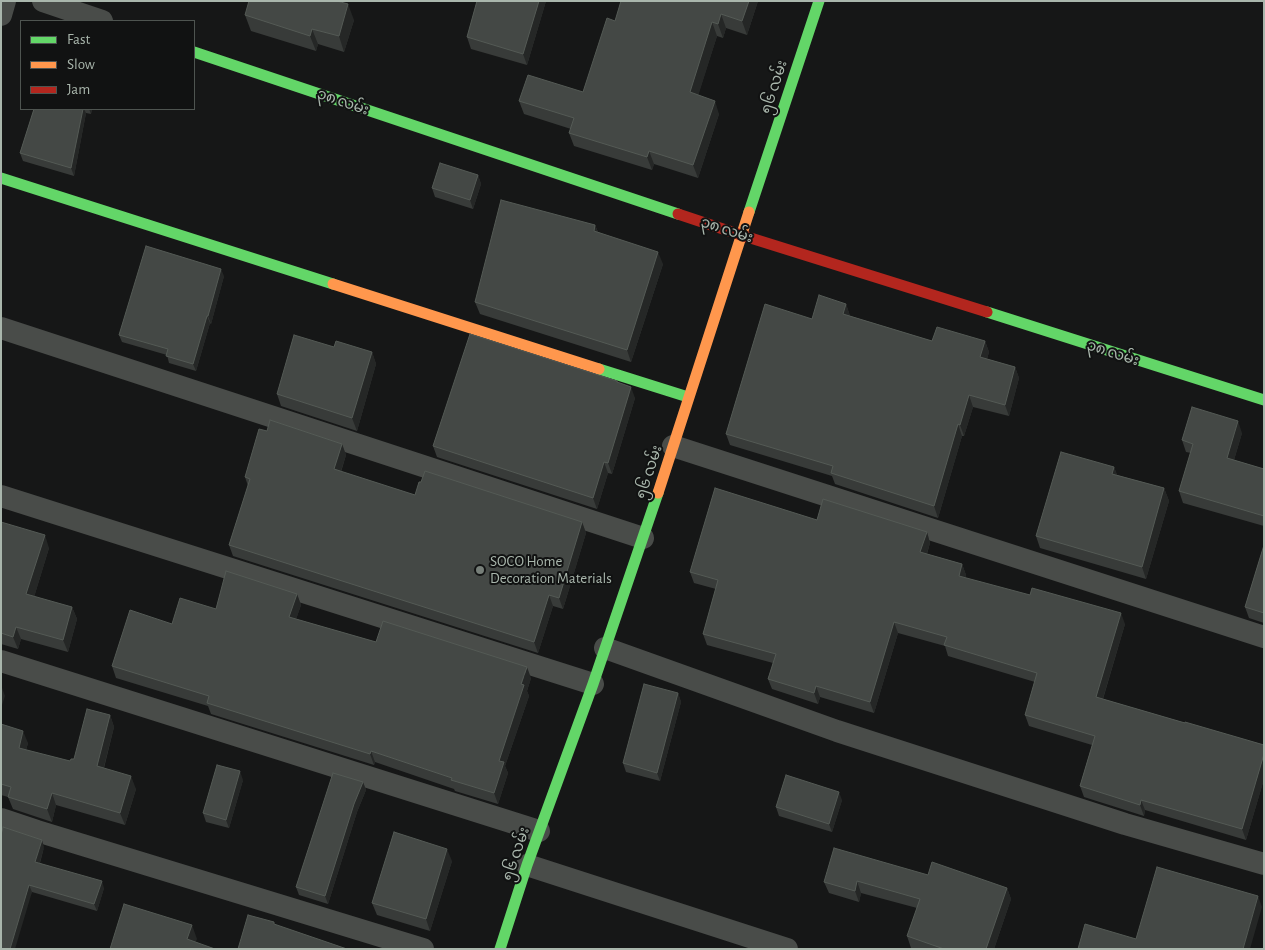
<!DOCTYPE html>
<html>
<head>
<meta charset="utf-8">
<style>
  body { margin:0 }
  #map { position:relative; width:1265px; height:950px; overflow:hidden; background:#161717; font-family:"Alegreya Sans",sans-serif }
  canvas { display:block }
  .frame { position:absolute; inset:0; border:2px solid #a9b6ac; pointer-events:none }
  .legend { position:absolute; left:20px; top:20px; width:175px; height:90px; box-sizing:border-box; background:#111212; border:1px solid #4e5450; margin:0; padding:6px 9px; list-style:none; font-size:15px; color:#a9b6ac }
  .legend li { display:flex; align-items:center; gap:10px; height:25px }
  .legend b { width:25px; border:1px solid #4e5450 }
</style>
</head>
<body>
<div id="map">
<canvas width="1265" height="950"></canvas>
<div class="frame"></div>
<ul class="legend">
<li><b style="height:6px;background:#63d668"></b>Fast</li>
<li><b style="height:6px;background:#ff974d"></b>Slow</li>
<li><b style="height:6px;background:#b3261e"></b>Jam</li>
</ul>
</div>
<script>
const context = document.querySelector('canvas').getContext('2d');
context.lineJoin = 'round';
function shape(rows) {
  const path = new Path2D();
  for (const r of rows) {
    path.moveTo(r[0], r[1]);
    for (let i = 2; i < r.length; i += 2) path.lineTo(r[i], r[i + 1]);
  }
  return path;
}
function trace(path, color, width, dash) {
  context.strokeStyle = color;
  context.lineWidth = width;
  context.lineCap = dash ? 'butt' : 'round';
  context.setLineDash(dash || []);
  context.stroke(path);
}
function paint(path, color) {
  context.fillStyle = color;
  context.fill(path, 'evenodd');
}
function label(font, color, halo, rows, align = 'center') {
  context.font = font + ' "Alegreya Sans","Noto Sans Myanmar",sans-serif';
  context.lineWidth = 4;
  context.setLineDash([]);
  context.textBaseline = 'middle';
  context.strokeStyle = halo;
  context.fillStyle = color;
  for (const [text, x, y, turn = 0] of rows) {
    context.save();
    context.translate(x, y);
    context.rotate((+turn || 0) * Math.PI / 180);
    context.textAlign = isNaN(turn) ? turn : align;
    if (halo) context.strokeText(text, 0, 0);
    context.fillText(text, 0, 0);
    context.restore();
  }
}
const street = shape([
  [43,1,102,21],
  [1,15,5,1],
  [1,328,643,538],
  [673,446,1264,637],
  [1,496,593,684],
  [605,648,837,731,1125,824,1264,864],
  [1,661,539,831],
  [1,819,37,831,423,949],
  [527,865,787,949]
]);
const fast = shape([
  [194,52,678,214],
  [1,178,333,284],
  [749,212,819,1],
  [987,312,1264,400],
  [599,369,688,397],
  [500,949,527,865,593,684,658,493]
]);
const slow = shape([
  [333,284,599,369],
  [658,493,749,212]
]);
const jam = shape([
  [678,214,741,235,987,312]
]);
const wall = shape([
  [477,1,546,1,527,65,471,49,467,37],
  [621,1,758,1,747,35,726,28,723,38,717,36,698,95,719,114,698,178,654,164,652,170,574,146,569,133,571,129,524,114,519,101,583,92,615,21],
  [245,15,354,20,344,52,318,44,316,51,251,31],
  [34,109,92,109,91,114,86,113,74,176,23,161,20,153],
  [478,175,481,184,473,209,435,197,432,188],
  [595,225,598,232,663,264,631,362,480,314,475,302],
  [224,276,211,324,210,323,196,371,169,363,167,355,122,342,119,335],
  [846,304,850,316,932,341,985,341,989,352,987,359,1015,367,1019,378,1009,416,973,407,964,436,962,436,938,518,835,484,832,476,730,445,726,434,812,319],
  [334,347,372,352,376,364,357,431,281,406,277,394],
  [617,381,618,383,635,398,612,474,608,473,597,509,437,457,433,446],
  [267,431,342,444,346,455,341,472,415,495,582,522,586,533,563,609,553,606,538,653,233,556,229,545,248,486,245,477],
  [1242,433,1234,460,1264,469,1264,526,1183,503,1179,491,1191,453,1186,452,1182,440],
  [1114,467,1117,475,1164,488,1169,501,1146,579,1040,548,1036,536],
  [817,520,927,532,930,543,927,554,962,564,966,575,965,578,1125,624,1103,699,1185,723,1264,745,1264,779,1246,840,1145,810,1144,816,1084,797,1080,786,1092,745,1029,726,1025,715,1035,682,948,656,945,646,898,633,874,713,820,697,818,704,772,689,768,679,773,663,707,645,703,634,716,589,694,583,690,572],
  [1,522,49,548,34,597,72,607,77,619,68,652,21,639,18,649,1,644],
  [1264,545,1264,623,1249,618,1245,607],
  [297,594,301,605,296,619,376,642,531,678,527,691,529,696,505,766,508,773,498,804,455,791,454,789,375,762,374,765,211,714,208,706,116,678,112,666,172,624,216,609],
  [678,693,681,702,660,781,626,772,623,763],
  [110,715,114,727,104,768,136,789,125,825,56,805,52,822,13,809,8,797,1,795,1,724,28,743,26,750,70,761,74,759],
  [243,780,229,828,206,822,203,813],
  [363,782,366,790,357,812,328,904,299,895,296,887],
  [842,800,832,832,779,816,776,807],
  [44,847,40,863,104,888,97,911,32,892,1,949],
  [452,861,430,931,377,915,372,903],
  [928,875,1007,888,1011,899,994,949,915,949,911,948,907,936,917,908,861,893,859,902,829,893,824,882]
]);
const shadedWall = shape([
  [539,1,546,1,527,65,523,54],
  [749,1,758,1,747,35,742,21],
  [348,4,354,20,344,52,339,36],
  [721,14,726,28,723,38,718,24],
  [712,22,717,36,695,106,690,92],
  [312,29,318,44,316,51,310,36],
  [715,101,719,114,698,178,693,165],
  [83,109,84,109,86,113,74,176,71,168],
  [89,109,92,109,91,114],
  [649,151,654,164,652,170,647,157],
  [478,175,481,184,473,209,470,200],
  [595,225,600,237,594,231],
  [658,252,663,264,631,362,627,350],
  [221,269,224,276,211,324,208,316],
  [846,304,850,316,847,326,843,314],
  [207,316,210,323,196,371,193,364],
  [985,341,989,352,984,369,980,357],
  [372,352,376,364,357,431,352,418],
  [1015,367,1019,378,1009,416,1005,405],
  [631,387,635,398,612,474,608,463],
  [969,395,973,407,964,436,960,425],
  [1238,421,1242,433,1231,470,1227,458],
  [958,424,962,436,938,518,934,506],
  [342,444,346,455,338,480,334,469],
  [604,462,608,473,597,509,593,498],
  [1114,467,1119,480,1112,474],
  [1164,488,1169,501,1146,579,1142,567],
  [582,522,586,533,563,609,559,598],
  [927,532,930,543,924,563,920,552],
  [45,535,49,548,31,607,26,594],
  [962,564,966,575,963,587,959,576],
  [297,594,301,605,293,628,289,617],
  [549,595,553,606,538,653,534,642],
  [72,607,77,619,68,652,63,640],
  [1121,613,1125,624,1100,708,1096,697],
  [894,622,898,633,874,713,870,702],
  [16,627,21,639,18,649,13,637],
  [527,667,531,678,527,691,529,696,505,766,508,773,498,804,494,793,499,761],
  [1,685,5,696,1,708],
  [816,686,820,697,818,704,814,693],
  [678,693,681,702,660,781,657,773],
  [110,715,114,727,101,778,97,766],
  [23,731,28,743,23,760,19,748],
  [371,751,375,762,374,765,370,754],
  [1264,754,1264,779,1246,840,1242,829],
  [240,771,243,780,229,828,226,820],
  [131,776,136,789,125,825,120,813],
  [363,782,366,790,357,812,328,904,325,896,354,804],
  [839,792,842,800,832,832,829,824],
  [52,793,56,805,52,822,47,809],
  [1141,800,1145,810,1144,816,1140,805],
  [42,840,44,847,38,869,35,862],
  [447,849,452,861,430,931,426,919],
  [102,881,104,888,97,911,94,904],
  [857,881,861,893,859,902,855,891],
  [29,885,32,892,15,949,10,949],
  [1007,888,1011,899,994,949,986,949],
  [1258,896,1262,907,1250,949,1243,949],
  [192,925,197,939,193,949,187,939]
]);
const building = shape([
  [249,1,337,1,348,4,339,36,312,29,310,36,245,15,249,1],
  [477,1,539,1,523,54,467,37,477,1],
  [621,1,749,1,742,21,721,14,718,24,712,22,690,92,715,101,693,165,649,151,647,157,569,133,574,118,519,101,528,75,583,92,607,18,615,21,621,1],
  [34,109,83,109,71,168,20,153,34,109],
  [440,163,478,175,470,200,432,188,440,163],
  [501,200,595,225,594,231,658,252,627,350,475,302,501,200],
  [146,246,221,269,208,316,207,316,193,364,166,356,168,349,119,335,146,246],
  [819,295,846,304,843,314,932,341,937,327,985,341,980,357,1015,367,1005,405,969,395,960,425,958,424,934,506,831,473,833,466,726,434,765,304,812,319,819,295],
  [470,334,617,381,617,382,631,387,608,463,604,462,593,498,433,446,470,334],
  [294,335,334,347,336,341,372,352,352,418,277,394,294,335],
  [1192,407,1238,421,1227,458,1264,469,1264,516,1179,491,1193,444,1182,440,1192,407],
  [270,420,342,444,334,469,415,495,419,482,421,482,425,471,582,522,559,598,549,595,534,642,229,545,250,479,245,477,259,429,267,431,270,420],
  [1061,452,1114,467,1112,474,1164,488,1142,567,1036,536,1061,452],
  [715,488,817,520,823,499,927,532,920,552,962,564,959,576,1030,595,1032,588,1121,613,1096,697,1185,723,1185,722,1264,745,1264,754,1242,829,1141,800,1140,805,1080,786,1095,736,1025,715,1037,673,944,645,947,637,894,622,870,702,816,686,814,693,768,679,776,654,703,634,718,580,690,572,715,488],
  [1,522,45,535,26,594,72,607,63,640,16,627,13,637,1,633,1,522],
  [1264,545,1264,613,1245,607,1264,545],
  [226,571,297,594,289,617,376,642,383,621,527,667,521,684,524,685,499,761,504,762,494,793,451,780,452,778,371,751,370,754,207,703,209,696,112,666,130,610,172,624,180,598,216,609,226,571],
  [644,684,678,693,657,773,623,763,644,684],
  [87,709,110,715,97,766,131,776,120,813,52,793,47,809,8,797,11,787,1,784,1,724,23,731,19,748,70,761,71,759,74,759,87,709],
  [217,765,240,771,226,820,203,813,217,765],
  [333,773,363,782,354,804,325,896,296,887,333,773],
  [786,775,839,792,829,824,776,807,786,775],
  [3,827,42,840,35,862,102,881,94,904,29,885,10,949,1,949,1,835,3,827],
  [394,832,447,849,426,919,372,903,394,832],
  [834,848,928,875,932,862,1007,888,986,949,944,949,907,936,920,899,857,881,855,891,824,882,834,848],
  [1157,867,1258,896,1243,949,1078,949,1085,924,1136,939,1157,867],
  [124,904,192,925,187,939,215,949,110,949,124,904],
  [248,915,274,922,274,924,347,949,238,949,248,915]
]);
const markers = [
  [480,570,5,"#767e78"]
];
const streetNames = [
  ["၅၆ လမ်း",774,87,-72],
  ["၃၈ လမ်း",343,102,19],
  ["၃၈ လမ်း",727,230,18],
  ["၃၈ လမ်း",1113,353,18],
  ["၅၆ လမ်း",649,472,-72],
  ["၅၆ လမ်း",516,854,-71]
];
const poiNames = [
  ["SOCO Home",490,561],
  ["Decoration Materials",490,578]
];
trace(street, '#494c49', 22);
trace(fast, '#63d668', 11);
trace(slow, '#ff974d', 11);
trace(jam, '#b3261e', 11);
paint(wall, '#383b39');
paint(shadedWall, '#252726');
paint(building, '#444845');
trace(building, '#545a55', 1);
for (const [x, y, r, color] of markers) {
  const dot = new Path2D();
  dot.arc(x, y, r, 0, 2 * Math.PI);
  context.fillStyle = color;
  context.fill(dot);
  trace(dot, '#111212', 2);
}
label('15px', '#a9b6ac', '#111212', streetNames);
label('15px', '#a9b6ac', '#111212', poiNames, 'left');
</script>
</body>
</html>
